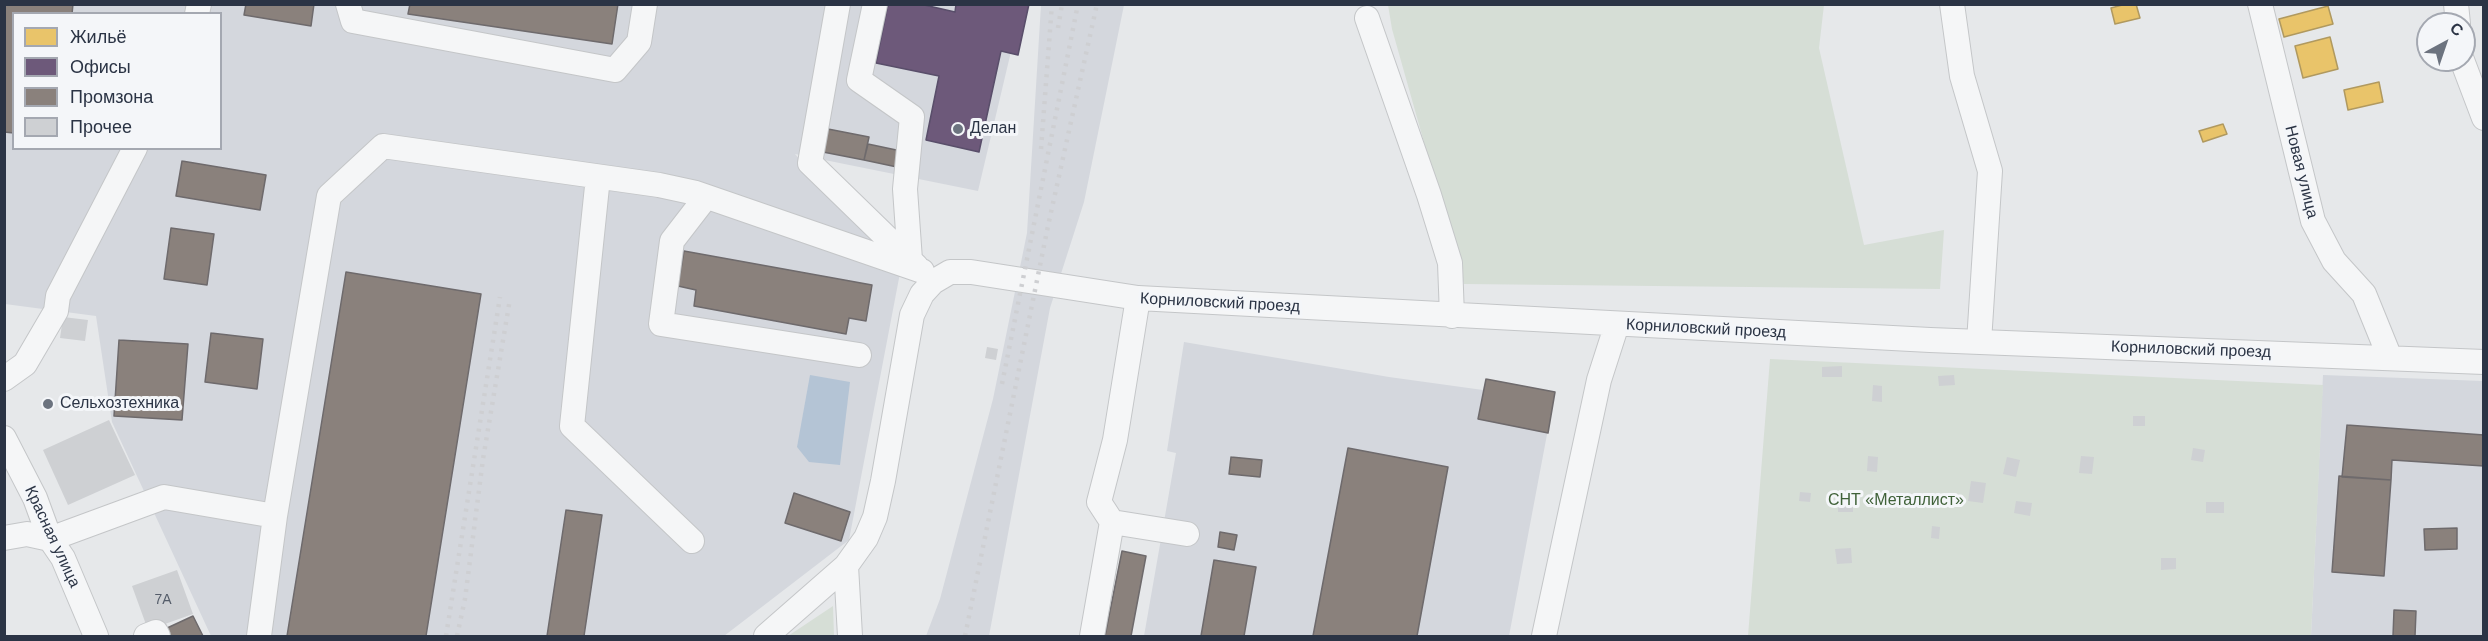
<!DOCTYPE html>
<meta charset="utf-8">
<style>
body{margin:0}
#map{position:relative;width:2488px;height:641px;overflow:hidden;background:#e6e8ea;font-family:Helvetica,sans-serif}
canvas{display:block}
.frame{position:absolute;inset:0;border:6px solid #2b3445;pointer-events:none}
.legend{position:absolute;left:12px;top:12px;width:210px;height:138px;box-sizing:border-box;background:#f4f6f9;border:2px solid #a4a8b1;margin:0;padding:8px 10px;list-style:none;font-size:18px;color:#2b3445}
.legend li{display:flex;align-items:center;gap:12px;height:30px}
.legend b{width:30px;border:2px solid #a4a8b1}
.north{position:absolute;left:2416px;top:12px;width:60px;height:60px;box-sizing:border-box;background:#f4f6f9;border:2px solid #a4a8b1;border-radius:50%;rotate:40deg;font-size:16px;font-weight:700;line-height:24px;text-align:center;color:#2b3445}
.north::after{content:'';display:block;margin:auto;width:21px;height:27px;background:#6c737f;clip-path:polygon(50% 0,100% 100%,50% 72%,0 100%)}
</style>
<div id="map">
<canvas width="2488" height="641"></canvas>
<div class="frame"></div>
<ul class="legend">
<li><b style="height:16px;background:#e9c46a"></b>Жильё</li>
<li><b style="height:16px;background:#6d597a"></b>Офисы</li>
<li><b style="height:16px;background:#8a817c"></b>Промзона</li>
<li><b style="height:16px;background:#ced0d3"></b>Прочее</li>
</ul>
<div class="north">С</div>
</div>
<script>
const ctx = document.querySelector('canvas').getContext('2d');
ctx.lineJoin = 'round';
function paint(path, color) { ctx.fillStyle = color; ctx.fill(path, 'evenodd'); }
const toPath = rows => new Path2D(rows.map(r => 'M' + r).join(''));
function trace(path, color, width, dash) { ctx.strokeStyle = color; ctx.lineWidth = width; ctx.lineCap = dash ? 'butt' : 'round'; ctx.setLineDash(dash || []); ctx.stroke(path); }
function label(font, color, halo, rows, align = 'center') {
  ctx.font = font + ' Helvetica,sans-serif'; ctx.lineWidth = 6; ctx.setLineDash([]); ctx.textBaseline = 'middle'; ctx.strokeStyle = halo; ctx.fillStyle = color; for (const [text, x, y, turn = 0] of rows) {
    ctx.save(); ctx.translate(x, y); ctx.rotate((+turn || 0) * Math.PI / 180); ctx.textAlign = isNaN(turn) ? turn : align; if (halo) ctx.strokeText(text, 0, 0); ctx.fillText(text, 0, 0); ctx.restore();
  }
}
const built = toPath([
 [5,5,1022,5,978,191,795,154,900,273,849,540,724,636,211,636,112,422,96,316,5,304],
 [14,14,220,14,220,148,14,148],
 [1041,5,1124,5,1084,202,1050,308,989,636,926,636,940,599,993,399,1027,233],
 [1184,342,1389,377,1483,390,1486,379,1555,392,1509,636,1144,636,1176,453,1167,451],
 [2323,375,2483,381,2483,636,2311,636]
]);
const green = toPath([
 [1388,5,1824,5,1819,48,1864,245,1944,230,1940,289,1464,284,1392,29],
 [1770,359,2323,385,2311,636,1748,636],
 [833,606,834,636,788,636]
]);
const water = toPath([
 [810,375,850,382,840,465,809,462,797,447]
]);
const homes = toPath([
 [2126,4,2136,4,2140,18,2115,24,2111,8,2126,4],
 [2328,6,2333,24,2284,37,2279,19,2328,6],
 [2330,37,2338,69,2303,78,2295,46,2330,37],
 [2379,82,2383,102,2348,110,2344,90,2379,82],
 [2223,124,2227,134,2203,142,2199,131,2223,124]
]);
const offices = toPath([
 [888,4,920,4,955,12,956,4,1029,4,1018,55,1001,51,979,152,926,140,939,76,876,63,888,4]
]);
const industry = toPath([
 [4,4,73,4,72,14,14,14,14,133,4,132,4,4],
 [246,4,314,4,311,26,244,15,246,4],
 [410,4,618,4,612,44,408,14,410,4],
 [828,129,869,137,864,160,823,152,828,129],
 [868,144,901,151,897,167,864,160,868,144],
 [182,161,266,175,260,210,176,196,182,161],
 [171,228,214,234,207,285,164,279,171,228],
 [684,251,872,285,866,321,849,318,846,334,694,306,696,290,678,286,684,251],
 [346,272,481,294,426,636,287,636,346,272],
 [211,333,263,339,257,389,205,382,211,333],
 [119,340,188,344,182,420,114,416,119,340],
 [1486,379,1555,392,1548,433,1478,419,1486,379],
 [2347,425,2484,435,2484,466,2392,460,2391,480,2342,477,2347,425],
 [1348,448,1448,467,1417,636,1313,636,1348,448],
 [1231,457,1262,460,1260,477,1229,474,1231,457],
 [2339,476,2391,480,2384,576,2332,572,2339,476],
 [794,493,850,512,841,541,785,523,794,493],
 [566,510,602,515,584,636,547,636,566,510],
 [2457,528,2457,549,2425,550,2424,529,2457,528],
 [1220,532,1237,535,1234,550,1218,547,1220,532],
 [1122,551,1146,556,1131,636,1105,636,1122,551],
 [1214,560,1256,567,1244,636,1201,636,1214,560],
 [2394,610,2416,611,2415,636,2393,636,2394,610],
 [193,616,203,636,169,636,165,629,193,616]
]);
const building = toPath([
 [63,317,88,320,85,341,60,338],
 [987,347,998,349,996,360,985,358],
 [1842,366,1842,377,1822,377,1822,367],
 [1954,375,1955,385,1939,386,1938,376],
 [1873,385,1882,386,1882,402,1872,401],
 [2133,416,2145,416,2145,426,2133,426],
 [109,420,135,475,68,505,43,450],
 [2193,448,2205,450,2203,462,2191,460],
 [1868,456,1878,457,1877,472,1867,471],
 [2081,456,2094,457,2092,474,2079,473],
 [2007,457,2020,460,2016,477,2003,474],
 [1971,481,1986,483,1983,503,1968,501],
 [1800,492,1811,493,1810,502,1799,501],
 [2016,501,2032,503,2030,516,2014,513],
 [2206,502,2224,502,2224,513,2206,513],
 [1838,504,1853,504,1853,512,1838,512],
 [1932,526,1940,527,1939,539,1931,538],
 [1851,548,1852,563,1837,564,1835,549],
 [2161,558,2176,558,2176,569,2161,570],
 [177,570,193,614,148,630,132,586]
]);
const minor = toPath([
 [348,4,353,21,615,70,639,42,645,4],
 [838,4,810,163,916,266],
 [875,4,859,80,912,117,905,189,910,260],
 [1952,4,1962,76,1990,171,1979,342],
 [2260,4,2313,221,2334,261,2364,294,2390,358],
 [2456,4,2458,24],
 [197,14,199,4],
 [1367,18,1429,195,1450,263,1452,316],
 [2462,60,2484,118],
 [598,177,572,426,692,541],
 [706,197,672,241,661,324,859,355],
 [4,379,25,364,56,311,58,296,135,148],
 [4,438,35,498,50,539,63,558,96,636],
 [1112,522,1187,534],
 [4,538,27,534,50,539],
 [50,539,164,497,275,516,329,196,383,146,659,185,696,193,922,271],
 [846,566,850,636],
 [146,636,156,632,158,636],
 [259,636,275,516],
 [766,636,846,566,866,538,875,517,883,481,912,315,922,294,933,282,950,272,971,272,1138,298,1930,340,2484,362],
 [1092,636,1112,522,1099,502,1115,440,1138,298],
 [1544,636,1599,380,1617,324]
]);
const rail = toPath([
 [1058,28,1062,4],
 [1041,149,1052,4],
 [1002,384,1078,4],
 [446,636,500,297],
 [457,636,465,599,483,459,510,299],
 [965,636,1048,226,1097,4]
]);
const markers = [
 [958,129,6,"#6c737f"],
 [48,404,6,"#6c737f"]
];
const numberNames = [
 ["7А",163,600]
];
const poiNames = [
 ["Делан",970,129],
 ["Сельхозтехника",60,404]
];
const streetNames = [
 ["Новая улица",2301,172,76],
 ["Корниловский проезд",1220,303,3],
 ["Корниловский проезд",1706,329,3],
 ["Корниловский проезд",2191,350,2],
 ["Красная улица",52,537,65]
];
const parkNames = [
 ["СНТ «Металлист»",1896,501]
];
paint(built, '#d4d7dd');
paint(green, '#d6ded6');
paint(water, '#b4c4d5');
paint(homes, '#e9c46a');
trace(homes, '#b0995f', 1.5);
paint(offices, '#6d597a');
trace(offices, '#594e6a', 1.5);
paint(industry, '#8a817c');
trace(industry, '#6e6a6c', 1.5);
paint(building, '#ced0d3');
trace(minor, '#c4c6c8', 26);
trace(minor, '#f5f6f7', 24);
trace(rail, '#cecfd2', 4.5, [3, 6]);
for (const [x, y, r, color] of markers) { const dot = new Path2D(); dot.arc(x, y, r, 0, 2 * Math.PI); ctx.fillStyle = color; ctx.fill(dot); trace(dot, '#f4f6f9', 2); }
label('14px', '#545c69', null, numberNames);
label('16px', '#2b3445', '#f4f6f9', poiNames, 'left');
label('16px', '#2b3445', '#f4f6f9', streetNames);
label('16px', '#3f6138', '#f4f6f9', parkNames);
</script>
